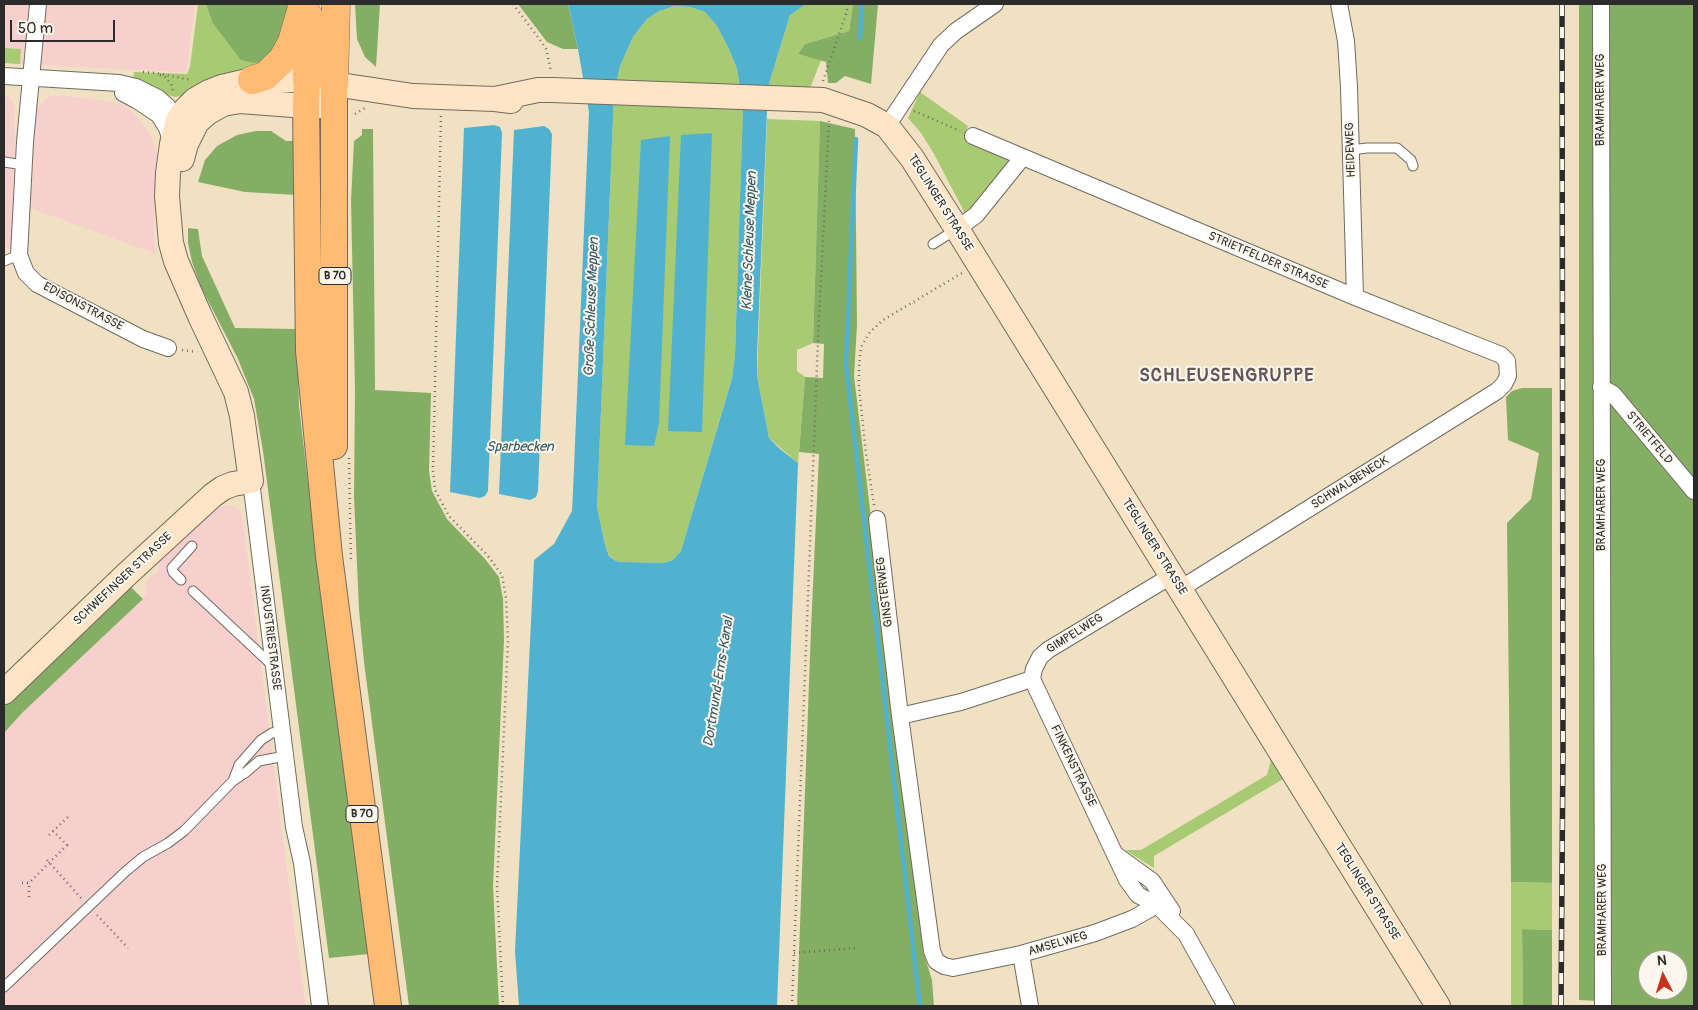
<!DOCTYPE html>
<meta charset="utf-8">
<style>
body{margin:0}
#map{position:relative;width:1698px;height:1010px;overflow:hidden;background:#f0e1c3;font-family:Pangolin,sans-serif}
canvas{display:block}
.frame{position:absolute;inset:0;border:5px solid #2b2b2b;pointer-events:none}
.north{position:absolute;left:1638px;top:950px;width:50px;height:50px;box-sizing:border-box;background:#fbf7ec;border:1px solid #a8a59f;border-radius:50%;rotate:355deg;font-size:14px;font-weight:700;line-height:20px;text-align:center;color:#2b2b2b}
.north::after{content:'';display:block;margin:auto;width:18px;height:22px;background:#c8321e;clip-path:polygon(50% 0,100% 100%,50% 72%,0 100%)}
.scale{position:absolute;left:10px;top:20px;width:105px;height:22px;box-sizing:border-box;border:2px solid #2b2b2b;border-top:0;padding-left:6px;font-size:15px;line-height:18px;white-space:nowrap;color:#2b2b2b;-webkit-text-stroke:4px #fbf7ec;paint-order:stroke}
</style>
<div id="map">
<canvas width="1698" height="1010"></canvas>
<div class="frame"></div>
<div class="north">N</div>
<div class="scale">50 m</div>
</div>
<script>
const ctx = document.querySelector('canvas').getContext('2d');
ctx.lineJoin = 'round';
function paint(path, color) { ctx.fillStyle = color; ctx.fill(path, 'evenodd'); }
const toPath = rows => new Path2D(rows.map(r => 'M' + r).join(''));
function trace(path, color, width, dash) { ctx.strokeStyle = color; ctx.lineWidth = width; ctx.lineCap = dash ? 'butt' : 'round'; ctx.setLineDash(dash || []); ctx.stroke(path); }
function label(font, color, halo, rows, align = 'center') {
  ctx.font = font + ' Pangolin,sans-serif'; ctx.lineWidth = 4; ctx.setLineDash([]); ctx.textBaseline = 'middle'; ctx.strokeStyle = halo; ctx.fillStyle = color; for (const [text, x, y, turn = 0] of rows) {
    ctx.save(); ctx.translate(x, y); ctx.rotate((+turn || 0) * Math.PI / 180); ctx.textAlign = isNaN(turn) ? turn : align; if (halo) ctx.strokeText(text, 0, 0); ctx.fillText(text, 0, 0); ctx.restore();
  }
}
const built = toPath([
 [4,4,195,4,187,68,186,71,179,72,20,64,21,49,4,48],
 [4,94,9,97,14,104,15,146,11,250,4,245],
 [58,95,120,103,132,111,147,129,157,151,154,227,156,254,30,208,33,120,35,106,39,106,44,100,51,96],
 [231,505,237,508,242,515,296,940,306,1006,4,1006,4,733,22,713,143,599,147,591,146,582,160,569,156,564,215,508]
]);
const green = toPath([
 [198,4,206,4,212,22,269,65,188,95,175,97,161,93,133,81,134,72,187,74,190,67],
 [806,4,853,4,849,31,805,44,798,54,821,60,811,86,767,106,768,87,790,15],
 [675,6,691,7,705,12,717,26,729,49,737,69,743,106,735,355,732,377,681,551,673,560,663,563,622,562,616,561,609,555,605,545,597,507,614,94,620,66,633,37,647,19,659,11],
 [4,48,21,49,20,64,4,63],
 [920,92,968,126,964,136,1010,157,1010,162,967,217,934,154,921,133,908,118],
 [767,119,820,121,813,343,797,350,797,371,805,377,798,463,769,438,757,376],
 [1271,760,1283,779,1154,856,1154,868,1125,850,1141,850,1267,775],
 [1511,882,1552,883,1552,930,1522,929,1523,1006,1511,1006]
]);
const forest = toPath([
 [206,4,289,4,283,41,263,61,254,63,241,60,212,22],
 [355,4,380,4,376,67,365,57,357,39],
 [518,4,568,4,578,49,563,49,547,42],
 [853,4,878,4,871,84,845,76,836,83,828,83,826,62,798,54,805,44,849,31],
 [1579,4,1595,4,1598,1001,1579,1000],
 [1608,4,1694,4,1694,1006,1610,1006],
 [1648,960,1678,960,1678,990,1648,990],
 [820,121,855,129,857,325,854,376,923,951,932,980,934,1006,797,1006,811,629,819,454,799,452,805,377,823,378,824,344,813,343],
 [362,129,373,129,375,390,431,393,429,471,432,491,447,519,485,559,499,577,503,599,504,640,493,886,499,1006,409,1006,364,662,359,610,354,497,355,389,351,201,354,141,362,135],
 [256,131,271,131,286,141,293,141,297,147,297,195,245,192,198,182,205,160,217,146,237,135],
 [188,228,198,229,202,256,235,328,297,329,299,406,322,603,369,954,329,958,263,451,254,399,238,359,201,287,192,262,188,243],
 [1522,388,1552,388,1552,883,1511,882,1507,523,1531,499,1539,453,1508,440,1506,397,1512,391],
 [129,585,143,599,22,713,4,733,4,703],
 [1522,929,1552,930,1552,1006,1523,1006]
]);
const water = toPath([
 [568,4,806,4,790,15,768,87,757,357,757,376,769,438,780,449,798,463,777,1006,519,1006,515,951,534,560,554,544,572,511,573,491,589,112,578,49],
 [675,6,691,7,705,12,717,26,729,49,737,69,743,106,735,355,732,378,681,551,673,560,663,563,622,562,616,561,609,556,605,545,597,507,614,94,620,66,633,37,647,19,659,11],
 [494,125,500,127,502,133,488,491,485,496,480,498,450,492,464,128],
 [544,126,549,129,552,134,538,491,536,497,530,500,499,494,514,130],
 [712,133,702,432,668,431,681,135],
 [670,136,659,423,654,446,625,445,641,140]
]);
const stream = toPath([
 [860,38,862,4],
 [856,139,846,364,920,1006]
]);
const path = toPath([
 [513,4,541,41,546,49,551,71],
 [143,72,156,73,191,80],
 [160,75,165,77,171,84,173,91],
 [823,81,846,14,848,4],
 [914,111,960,131],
 [355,114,365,108],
 [441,116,433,471,435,490,449,516,488,556,502,575,506,598,508,640,497,886,503,1006],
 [182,350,197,352],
 [349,458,351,563],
 [874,505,866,454,859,387,859,367,861,347,870,332,883,320,962,273],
 [49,835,70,815],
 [47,860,81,898],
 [22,883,29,883,67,845,53,831],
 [29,897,29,883],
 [97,915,128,948],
 [794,953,856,948],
 [792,1006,818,340,829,121]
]);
const lane = toPath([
 [1351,150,1367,148,1397,148,1411,160,1413,166],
 [4,162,24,165],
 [933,244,957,229],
 [4,261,19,255],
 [181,580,173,572,172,568,192,546],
 [193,591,273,666],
 [233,781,239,765,261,740,272,733,282,731],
 [4,987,125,872,143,857,168,843,184,831,233,781,245,773,259,761,285,756]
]);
const street = toPath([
 [38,4,25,142,19,255,26,273,37,284,143,339,168,348],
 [1339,4,1346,41,1349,87,1355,297],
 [1601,4,1603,1006],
 [4,76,119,83,136,87,158,98,167,106,182,127],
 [123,93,138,101,159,115,167,128,172,144],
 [887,126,941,45,956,31,995,4],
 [973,136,1355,297,1501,355,1507,361,1508,376,1504,384,1497,391,1180,589],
 [957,229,976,215,1022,158],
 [1601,387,1613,394,1694,491],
 [251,481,282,731,294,827,302,863,320,1006],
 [877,519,900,716,932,951,936,961,944,966,953,968,1021,954,1095,933,1132,919,1157,905],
 [1032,679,1127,880,1138,895,1157,905,1186,934,1226,1006],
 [1032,679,1034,669,1040,657,1048,650,1171,576],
 [900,716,961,702,1032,679],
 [1116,855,1152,881,1172,911],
 [1021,954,1030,1006]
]);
const secondary = toPath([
 [495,99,538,90,552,90,823,100,867,115,887,126,912,158,957,229,1438,1006],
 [182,159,186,144,197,122,207,113,223,104,240,101,306,106,325,106],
 [4,692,127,574,213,495,223,488,233,484,251,481,242,416,236,392,200,316,176,261,171,243,167,196,168,173,172,144,178,120,184,111,195,100,209,92,222,87,252,80,307,80,413,96,495,99,511,101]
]);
const primary = toPath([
 [307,80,306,106,309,351,329,556,388,1006],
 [334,446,334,84]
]);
const highway = toPath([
 [252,80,265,76,282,60,292,42,303,4],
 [307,80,308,15],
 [334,84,336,4]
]);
const rail = toPath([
 [1561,1006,1563,747,1562,4]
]);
const shields = [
 [335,276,32],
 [362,814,32]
];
const shieldNames = [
 ["B 70",335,276],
 ["B 70",362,814]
];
const streetNames = [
 ["BRAMHARER WEG",1601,100,-90],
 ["HEIDEWEG",1351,150,-92],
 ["TEGLINGER STRASSE",940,203,58],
 ["STRIETFELDER STRASSE",1268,261,23],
 ["EDISONSTRASSE",83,307,28],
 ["STRIETFELD",1649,438,50],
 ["SCHWALBENECK",1350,483,-32],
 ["BRAMHARER WEG",1602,505,-90],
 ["TEGLINGER STRASSE",1154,547,58],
 ["SCHWEFINGER STRASSE",123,579,-43],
 ["GINSTERWEG",885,592,-97],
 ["GIMPELWEG",1075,634,-32],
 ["INDUSTRIESTRASSE",270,638,83],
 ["FINKENSTRASSE",1073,766,64],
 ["TEGLINGER STRASSE",1367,892,58],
 ["BRAMHARER WEG",1603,910,-90],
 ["AMSELWEG",1058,944,-16]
];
const waterNames = [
 ["Kleine Schleuse Meppen",750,241,-88],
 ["Große Schleuse Meppen",592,307,-88],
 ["Sparbecken",520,447],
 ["Dortmund-Ems-Kanal",719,682,-81]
];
const districtNames = [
 ["SCHLEUSENGRUPPE",1227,376]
];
paint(built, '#f7d0ce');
paint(green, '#a7ca73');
paint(forest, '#85ae65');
paint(water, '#50b2cf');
trace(stream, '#50b2cf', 4.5);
trace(lane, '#706b60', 11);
trace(street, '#706b60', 18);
trace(secondary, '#706b60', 26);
trace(primary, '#706b60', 28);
trace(highway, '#706b60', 29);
trace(path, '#706b60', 2.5, [1, 4]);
trace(lane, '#fff', 9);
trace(street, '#fff', 16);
trace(secondary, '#ffe4c6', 24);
trace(primary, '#ffbb71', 26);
trace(highway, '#ffbb71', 28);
trace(rail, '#2b2b2b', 5.5);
trace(rail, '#fbf7ec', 4, [11]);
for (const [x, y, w] of shields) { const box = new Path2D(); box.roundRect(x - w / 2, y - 8.5, w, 17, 4); ctx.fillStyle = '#fbf7ec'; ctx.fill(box); trace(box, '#2b2b2b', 1); }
label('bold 11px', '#2b2b2b', null, shieldNames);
label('12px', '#2b2b2b', '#fbf7ec', streetNames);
label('italic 14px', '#385a64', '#fbf7ec', waterNames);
ctx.letterSpacing = '1px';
label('bold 18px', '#645358', '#fbf7ec', districtNames);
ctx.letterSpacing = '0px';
</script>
